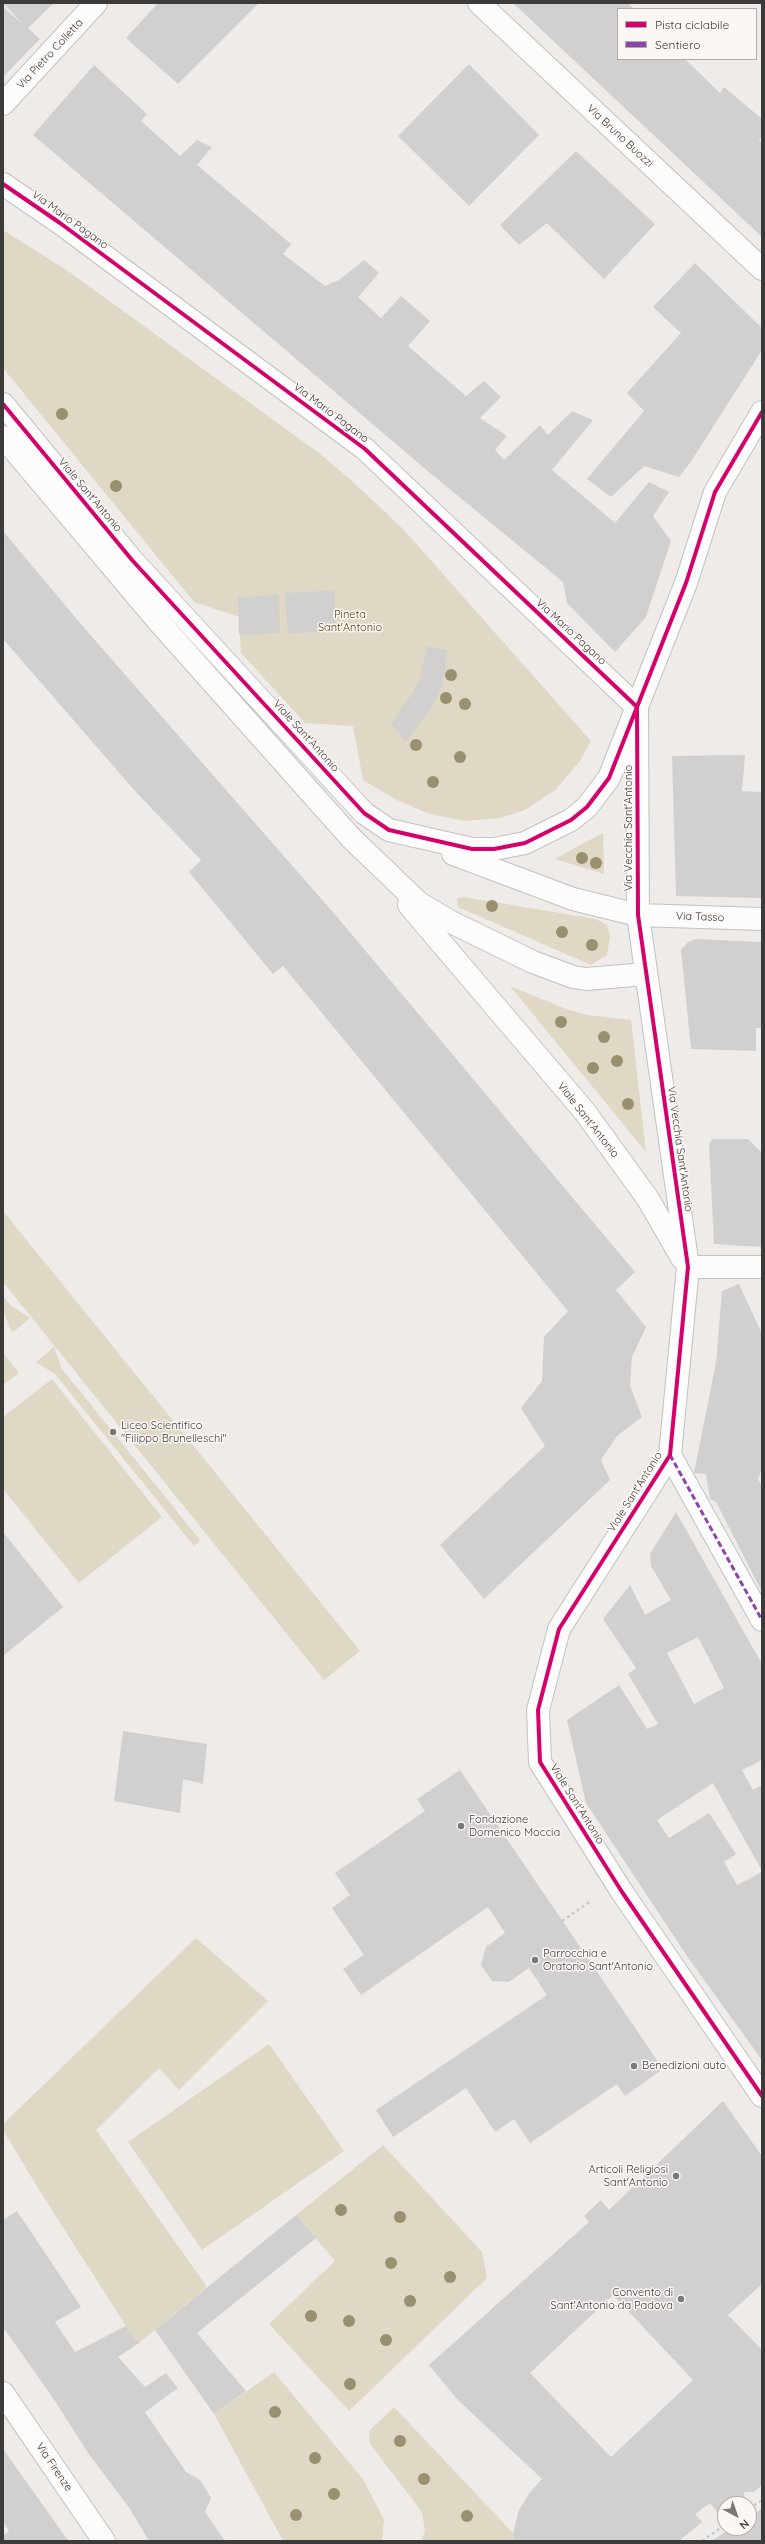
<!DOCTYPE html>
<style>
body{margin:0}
#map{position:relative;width:765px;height:2544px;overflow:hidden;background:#eeebe9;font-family:Quicksand,sans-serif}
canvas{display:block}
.frame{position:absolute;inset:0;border:4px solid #3d3b3a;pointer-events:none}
.legend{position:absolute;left:617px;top:8px;width:140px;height:52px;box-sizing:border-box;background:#fcf7f5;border:1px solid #b0acaa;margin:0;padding:5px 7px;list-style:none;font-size:12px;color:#3d3b3a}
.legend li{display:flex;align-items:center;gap:8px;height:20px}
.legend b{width:20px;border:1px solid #b0acaa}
.north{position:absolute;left:717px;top:2496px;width:40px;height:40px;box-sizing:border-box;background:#fcf7f5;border:1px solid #b0acaa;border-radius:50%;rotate:139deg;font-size:11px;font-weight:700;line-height:16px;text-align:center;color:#3d3b3a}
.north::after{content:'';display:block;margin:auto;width:14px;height:18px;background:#7b7977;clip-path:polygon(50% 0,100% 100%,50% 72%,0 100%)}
</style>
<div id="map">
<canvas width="765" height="2544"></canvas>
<div class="frame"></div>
<ul class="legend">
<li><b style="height:5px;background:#d6006c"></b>Pista ciclabile</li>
<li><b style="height:5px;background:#8e44ad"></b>Sentiero</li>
</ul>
<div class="north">N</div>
</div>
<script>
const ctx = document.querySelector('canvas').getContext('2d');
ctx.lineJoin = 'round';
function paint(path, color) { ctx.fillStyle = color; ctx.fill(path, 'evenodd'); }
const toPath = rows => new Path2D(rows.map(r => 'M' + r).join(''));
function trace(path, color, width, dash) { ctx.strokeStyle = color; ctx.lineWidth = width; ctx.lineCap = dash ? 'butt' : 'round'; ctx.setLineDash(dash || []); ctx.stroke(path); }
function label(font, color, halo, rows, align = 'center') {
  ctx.font = font + ' Quicksand,sans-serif'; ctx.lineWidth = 3; ctx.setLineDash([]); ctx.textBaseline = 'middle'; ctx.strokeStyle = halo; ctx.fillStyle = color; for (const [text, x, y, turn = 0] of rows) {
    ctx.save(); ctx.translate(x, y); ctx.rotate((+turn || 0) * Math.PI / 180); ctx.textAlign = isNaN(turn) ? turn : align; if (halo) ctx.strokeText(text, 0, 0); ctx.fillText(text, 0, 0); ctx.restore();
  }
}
const green = toPath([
 [3,230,68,271,319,453,352,481,403,529,591,741,580,761,555,790,525,810,500,818,465,821,430,814,397,800,363,780,353,726,305,723,241,653,239,617,194,602,3,368],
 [603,833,604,874,555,859,580,845],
 [464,897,596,919,607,925,610,936,607,955,591,965,458,907,457,899],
 [510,986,566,1009,587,1015,631,1020,646,1152],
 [3,1211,360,1651,324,1680,3,1282],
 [3,1296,10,1305,30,1318,12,1333,3,1310],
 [54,1347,62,1369,200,1540,194,1546,55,1374,36,1362],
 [3,1353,19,1373,3,1385],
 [52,1379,162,1517,79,1583,3,1489,3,1417],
 [196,1938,268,2001,179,2090,159,2068,96,2130,207,2287,139,2343,126,2326,38,2188,3,2130,3,2124],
 [269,2044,344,2151,202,2250,128,2142],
 [383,2145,482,2252,487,2278,349,2411,269,2324,335,2261,296,2215],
 [274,2372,363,2479,384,2520,382,2541,284,2541,282,2539,214,2414],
 [394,2407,513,2533,514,2541,421,2541,425,2531,422,2512,370,2444,369,2431]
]);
const building = toPath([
 [3,3,54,3,28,28,40,39,3,77,3,7,23,24],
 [158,3,259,3,178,84,126,38],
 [513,3,628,3,634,9,618,9,618,59,685,59,720,93,724,87,762,119,762,136,759,140,762,142,762,237],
 [469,64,539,135,469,206,398,136],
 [94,65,147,114,141,121,180,156,197,140,212,147,197,165,291,244,283,254,325,286,339,280,364,260,379,273,358,297,381,318,401,296,430,321,408,346,466,396,484,381,501,397,480,418,507,436,495,450,504,460,540,425,548,435,572,411,593,420,552,470,615,523,649,482,669,492,653,516,671,541,646,617,615,652,567,603,563,582,430,473,33,135],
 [576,151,655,224,604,279,547,223,519,245,500,225],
 [695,263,762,328,762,350,692,460,679,477,644,466,611,497,587,479,644,411,627,393,681,333,653,307],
 [3,531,86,630,338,918,635,1272,616,1290,646,1327,632,1357,630,1386,642,1417,617,1436,601,1460,610,1480,484,1599,440,1545,545,1446,521,1408,542,1381,544,1337,568,1311,283,966,273,974,189,872,201,860,135,791,3,639],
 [334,590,337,630,288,634,285,593],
 [279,595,280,633,239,635,238,597],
 [427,646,447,650,445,672,440,692,430,710,406,742,391,724,412,694,420,678],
 [745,755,742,791,762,792,762,898,676,896,672,756],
 [696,939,762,942,762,1028,756,1028,756,1051,691,1049,681,950,688,942],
 [712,1139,748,1139,762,1153,762,1247,714,1244,709,1144],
 [739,1284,762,1334,762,1469,758,1479,762,1486,762,1592,716,1502,710,1499,706,1474,694,1473,716,1362,722,1291],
 [676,1512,762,1664,762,1760,742,1770,753,1790,762,1785,762,1871,713,1783,657,1820,669,1838,709,1813,736,1854,724,1862,737,1885,762,1872,762,2060,689,1959,586,1803,567,1720,619,1685,647,1729,658,1724,628,1674,636,1668,603,1619,630,1585,645,1615,671,1600,651,1566,650,1554],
 [698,1637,724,1688,694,1704,667,1653],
 [3,1532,63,1607,3,1656],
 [123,1731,207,1744,203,1784,183,1779,180,1813,114,1801],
 [460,1770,663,2069,625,2096,617,2084,530,2143,514,2119,495,2132,466,2088,393,2137,376,2110,547,1995,529,1968,509,1982,492,1981,481,1965,486,1947,505,1933,488,1907,361,1995,343,1969,364,1955,332,1908,350,1895,335,1873,425,1811,417,1799],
 [723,2101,762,2156,762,2284,728,2315,762,2350,762,2485,754,2492,744,2492,745,2501,742,2504,725,2504,725,2514,717,2512,710,2503,695,2514,702,2522,679,2541,514,2541,513,2533,519,2510,530,2492,542,2479,457,2399,429,2365,589,2222,584,2216,601,2200,609,2210],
 [613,2295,693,2380,611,2457,530,2373],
 [17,2211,81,2307,55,2322,75,2352,126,2326,139,2343,118,2357,145,2387,166,2373,178,2388,145,2412,186,2472,200,2480,211,2498,205,2512,225,2541,149,2541,130,2509,88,2453,55,2401,3,2327,3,2220],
 [296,2215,316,2238,197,2333,246,2391,214,2414,155,2330],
 [3,2449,62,2532,69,2541,3,2541,3,2536,9,2531,3,2521],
 [762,2509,762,2541,711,2541,732,2528,749,2528,749,2517]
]);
const path = toPath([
 [562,1921,591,1901],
 [749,2509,762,2500],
 [702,2541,725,2525]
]);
const minor = toPath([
 [479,3,762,269],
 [3,104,96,3],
 [3,184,60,223,365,449,637,707,609,778,587,807,571,820,525,843,494,849,472,849,389,830,364,813,132,560,3,404],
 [762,412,715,492,686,583,637,707,638,915,688,1267,670,1455,559,1629,538,1710,540,1762,622,1892,762,2096],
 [3,437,158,621,352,839,419,903,453,923,533,962,573,977,586,979,645,974],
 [453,854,573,899,638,915,762,919],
 [409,905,585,1112,648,1199,682,1258],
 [688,1267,762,1267],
 [670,1455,762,1620],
 [3,2393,104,2541]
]);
const quiet = toPath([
 [670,1455,762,1620]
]);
const cycleway = toPath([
 [3,184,60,223,365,449,637,707,609,778,587,807,571,820,525,843,494,849,472,849,389,830,364,813,132,560,3,404],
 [762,412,715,492,686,583,637,707,638,915,688,1267,670,1455,559,1629,538,1710,540,1762,622,1892,762,2096]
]);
const trees = [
 [62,414],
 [116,486],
 [451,675],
 [446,698],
 [465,704],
 [416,745],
 [460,757],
 [433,782],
 [582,858],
 [596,863],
 [492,906],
 [562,932],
 [592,945],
 [561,1022],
 [604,1037],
 [617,1061],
 [593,1068],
 [628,1104],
 [341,2210],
 [400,2217],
 [391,2263],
 [450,2277],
 [410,2301],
 [311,2316],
 [349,2321],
 [386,2340],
 [350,2384],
 [275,2412],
 [400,2441],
 [315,2458],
 [424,2479],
 [334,2494],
 [296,2515],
 [467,2516]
];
const markers = [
 [113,1432,4,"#7b7977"],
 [461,1826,4,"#7b7977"],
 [535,1960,4,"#7b7977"],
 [634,2066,4,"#7b7977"],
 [676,2176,4,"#7b7977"],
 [681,2299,4,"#7b7977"]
];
const streetNames = [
 ["Via Pietro Colletta",50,54,-47],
 ["Via Bruno Buozzi",620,136,43],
 ["Via Mario Pagano",70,220,36],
 ["Via Mario Pagano",331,413,37],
 ["Viale Sant'Antonio",90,495,50],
 ["Via Mario Pagano",571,632,43],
 ["Viale Sant'Antonio",306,736,48],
 ["Via Vecchia Sant'Antonio",629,828,-90],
 ["Via Tasso",700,917,2],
 ["Viale Sant'Antonio",588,1120,52],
 ["Via Vecchia Sant'Antonio",680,1149,82],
 ["Viale Sant'Antonio",635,1492,-58],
 ["Viale Sant'Antonio",577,1804,58],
 ["Via Firenze",54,2467,56]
];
const parkNames = [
 ["Pineta",350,615],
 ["Sant'Antonio",350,628]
];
const poiNames = [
 ["Liceo Scientifico",121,1426],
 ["\"Filippo Brunelleschi\"",121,1439],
 ["Fondazione",469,1820],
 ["Domenico Moccia",469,1833],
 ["Parrocchia e",543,1954],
 ["Oratorio Sant'Antonio",543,1967],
 ["Benedizioni auto",642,2066],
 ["Articoli Religiosi",668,2170,"right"],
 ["Sant'Antonio",668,2183,"right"],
 ["Convento di",673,2293,"right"],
 ["Sant'Antonio da Padova",673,2306,"right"]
];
paint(green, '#dfd8c5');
paint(building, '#d2d0cf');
trace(minor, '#c4c2c0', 24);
trace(path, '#cacac9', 2.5, [3, 3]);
trace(minor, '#fcfcfc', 22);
trace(quiet, '#8e44ad', 3, [6, 3]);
trace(cycleway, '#d6006c', 4);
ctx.fillStyle = '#999070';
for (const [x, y] of trees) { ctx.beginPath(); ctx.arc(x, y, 6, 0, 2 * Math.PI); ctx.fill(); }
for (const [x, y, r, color] of markers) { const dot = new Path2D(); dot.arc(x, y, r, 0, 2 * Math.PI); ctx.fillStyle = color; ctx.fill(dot); trace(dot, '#fcf7f5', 1.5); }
label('11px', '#3d3b3a', '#fcf7f5', streetNames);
label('11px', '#54460d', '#fcf7f5', parkNames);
label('11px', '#3d3b3a', '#fcf7f5', poiNames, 'left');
</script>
